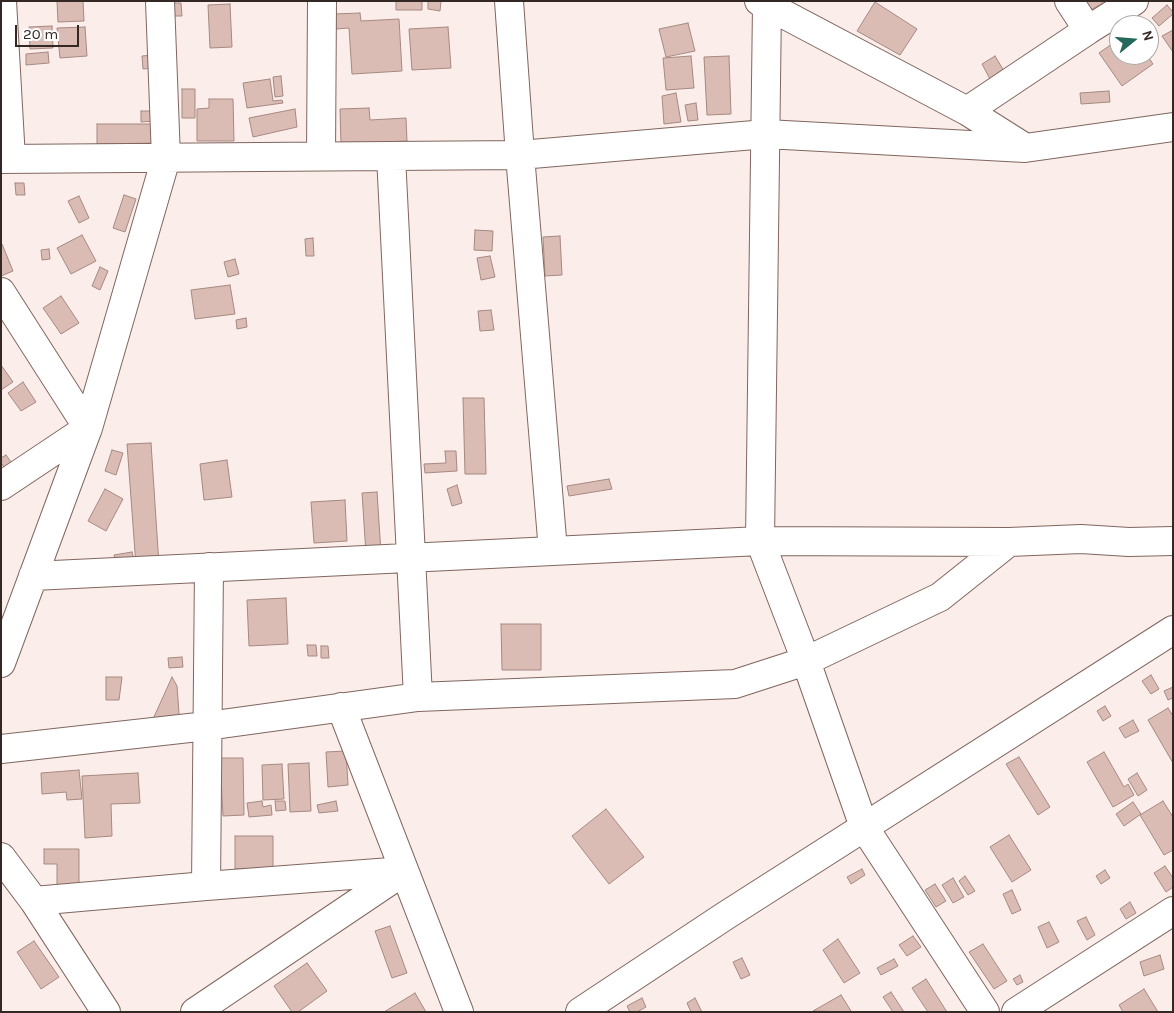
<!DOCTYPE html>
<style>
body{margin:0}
#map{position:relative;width:1174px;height:1013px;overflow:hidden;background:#faedea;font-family:Karla,sans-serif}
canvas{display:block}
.frame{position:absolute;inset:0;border:2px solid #342825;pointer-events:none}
.north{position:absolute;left:1109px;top:15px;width:50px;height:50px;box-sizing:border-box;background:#fff;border:1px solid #aea9a8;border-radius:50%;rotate:73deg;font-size:14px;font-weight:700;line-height:20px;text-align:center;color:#342825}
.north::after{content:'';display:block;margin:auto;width:18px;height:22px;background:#25695b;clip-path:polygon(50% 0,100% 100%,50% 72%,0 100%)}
.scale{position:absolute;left:15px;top:25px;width:64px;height:22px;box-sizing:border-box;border:2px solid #342825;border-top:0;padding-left:6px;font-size:15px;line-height:18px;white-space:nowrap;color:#342825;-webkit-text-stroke:4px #fff;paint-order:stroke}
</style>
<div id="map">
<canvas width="1174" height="1013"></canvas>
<div class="frame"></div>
<div class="north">N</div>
<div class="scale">20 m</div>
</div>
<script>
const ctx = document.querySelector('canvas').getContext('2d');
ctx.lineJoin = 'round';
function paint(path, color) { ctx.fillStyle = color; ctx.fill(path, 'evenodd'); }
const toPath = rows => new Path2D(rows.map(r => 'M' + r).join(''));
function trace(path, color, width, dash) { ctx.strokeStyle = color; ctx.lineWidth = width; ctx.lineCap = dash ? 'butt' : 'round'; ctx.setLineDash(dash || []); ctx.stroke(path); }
const building = toPath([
 [57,1,83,1,84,21,58,22,57,1],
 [396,1,422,1,422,10,396,10,396,1],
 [428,1,441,1,440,11,428,9,428,1],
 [1081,1,1102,1,1103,3,1087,12,1081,1],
 [875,2,917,29,900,55,857,31,875,2],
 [172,3,181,3,182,16,173,16,172,3],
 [230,4,232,47,210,48,208,5,230,4],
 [1167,5,1173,12,1173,14,1159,26,1152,18,1167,5],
 [360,13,361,21,399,19,402,71,352,74,349,28,336,29,335,14,360,13],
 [688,23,695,51,666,57,659,29,688,23],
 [52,26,53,48,30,49,29,27,52,26],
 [85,27,87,56,60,58,57,28,85,27],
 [448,27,451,68,412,70,409,29,448,27],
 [1173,30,1173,52,1162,36,1173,30],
 [1119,39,1119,55,1147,55,1153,64,1122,86,1099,53,1119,39],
 [48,52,49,63,26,65,26,54,48,52],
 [153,55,154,68,143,69,142,56,153,55],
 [691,56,694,88,666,90,663,58,691,56],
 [729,56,731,114,707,115,704,57,729,56],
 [995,56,1004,71,990,79,982,64,995,56],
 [281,76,283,96,275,97,273,77,281,76],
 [270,79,273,101,282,100,283,103,247,108,243,83,270,79],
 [182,89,195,89,195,118,182,118,182,89],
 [1109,91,1110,102,1081,104,1080,93,1109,91],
 [676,93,681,122,664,124,662,96,676,93],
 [209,99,233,99,234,141,197,141,197,109,209,108,209,99],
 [696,103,698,120,688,121,685,105,696,103],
 [369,108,370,120,406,118,407,141,341,144,340,109,369,108],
 [295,109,297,127,253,137,249,118,295,109],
 [141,111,154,111,155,121,141,122,141,111],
 [97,124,157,124,157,143,97,144,97,124],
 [15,183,24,183,25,195,16,195,15,183],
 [124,195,136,199,125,232,113,228,124,195],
 [79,196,89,218,79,223,68,201,79,196],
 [475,230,493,231,492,251,474,250,475,230],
 [82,235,96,261,71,274,57,248,82,235],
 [560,236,562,275,545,276,543,237,560,236],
 [313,238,314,256,306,256,305,239,313,238],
 [1,244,2,244,13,271,1,276,1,244],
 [49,249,50,259,42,260,41,250,49,249],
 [490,256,495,277,481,280,477,258,490,256],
 [235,259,239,274,228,277,224,262,235,259],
 [100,267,108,271,100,290,92,286,100,267],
 [230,285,235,314,195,319,191,290,230,285],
 [61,296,79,323,61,334,43,308,61,296],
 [491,310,494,330,480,331,478,311,491,310],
 [246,318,247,327,237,329,236,320,246,318],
 [1,365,13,382,1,390,1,365],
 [23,382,36,402,21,411,8,393,23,382],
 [463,398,484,398,486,474,465,474,463,398],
 [151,443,159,565,136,566,127,444,151,443],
 [112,450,123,453,116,475,105,471,112,450],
 [445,451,456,451,457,471,425,473,424,464,446,463,445,451],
 [6,455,18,472,11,477,1,463,1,458,6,455],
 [227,460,232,497,204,500,200,464,227,460],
 [609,479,612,489,569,496,567,486,609,479],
 [457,485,462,503,452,506,447,489,457,485],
 [105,489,123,499,106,531,88,521,105,489],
 [377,492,381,553,366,554,362,493,377,492],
 [345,500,347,541,314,543,311,502,345,500],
 [132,552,135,563,117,566,114,555,132,552],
 [286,598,288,644,249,646,247,600,286,598],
 [501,624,541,624,541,670,502,670,501,624],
 [307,645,316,645,317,656,308,656,307,645],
 [321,646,328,646,329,658,321,658,321,646],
 [182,657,183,667,169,668,168,658,182,657],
 [1151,675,1159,689,1151,694,1142,681,1151,675],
 [106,677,122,677,119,700,106,700,106,677],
 [172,677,177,686,180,727,149,728,172,677],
 [1173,687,1173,698,1168,700,1164,691,1173,687],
 [1105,706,1111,716,1103,721,1097,711,1105,706],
 [1168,708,1173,716,1173,763,1148,720,1168,708],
 [1133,720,1139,731,1125,738,1119,728,1133,720],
 [346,751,348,785,328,787,326,752,346,751],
 [1104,752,1124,787,1128,784,1134,795,1113,807,1087,762,1104,752],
 [1019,757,1050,807,1038,815,1006,764,1019,757],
 [220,758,243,758,244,815,223,816,220,758],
 [309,763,311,811,290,812,288,764,309,763],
 [282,764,284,799,263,800,262,765,282,764],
 [79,770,82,799,67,800,66,792,42,794,41,773,79,770],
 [138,773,140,803,111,804,112,836,85,838,82,776,138,773],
 [1137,773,1147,790,1138,796,1128,779,1137,773],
 [262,801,263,807,271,805,272,815,249,817,247,803,262,801],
 [275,801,285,801,286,810,276,811,275,801],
 [336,801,338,811,319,813,317,805,336,801],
 [1163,801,1173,817,1173,850,1164,855,1140,815,1163,801],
 [1133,802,1141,814,1124,826,1116,814,1133,802],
 [606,809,644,857,609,884,572,836,606,809],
 [1009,835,1031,870,1012,882,990,847,1009,835],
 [235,836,273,836,273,868,235,869,235,836],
 [44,849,79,849,79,888,57,888,57,864,44,864,44,849],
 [1165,866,1173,878,1173,887,1166,892,1154,873,1165,866],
 [862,869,865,875,851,884,847,877,862,869],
 [1105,870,1110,878,1101,884,1096,876,1105,870],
 [965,876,975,891,968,895,959,881,965,876],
 [953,878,964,897,953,903,942,885,953,878],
 [935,884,946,901,936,907,925,890,935,884],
 [1012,890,1021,910,1012,914,1003,894,1012,890],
 [1130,902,1136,913,1126,919,1120,909,1130,902],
 [1086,917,1095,935,1087,940,1077,921,1086,917],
 [1049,922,1059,942,1047,948,1038,927,1049,922],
 [390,926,407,973,392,978,375,931,390,926],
 [913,936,921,947,907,956,899,945,913,936],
 [838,939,860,973,844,983,823,950,838,939],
 [34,941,59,977,41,989,17,952,34,941],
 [983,944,1007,981,994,989,969,952,983,944],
 [1160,955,1164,969,1144,976,1140,962,1160,955],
 [742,958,750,975,741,979,733,962,742,958],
 [894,959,898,966,881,975,877,968,894,959],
 [307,963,327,991,298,1012,292,1012,274,986,307,963],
 [1020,975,1023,982,1017,985,1013,979,1020,975],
 [926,979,947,1012,928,1012,912,988,926,979],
 [1144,989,1158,1012,1123,1012,1119,1005,1144,989],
 [891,992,904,1012,893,1012,883,997,891,992],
 [415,993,426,1012,384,1012,415,993],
 [841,995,851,1011,849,1012,813,1011,841,995],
 [642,998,646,1007,637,1012,630,1012,627,1006,642,998],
 [695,998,702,1012,691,1012,687,1003,695,998]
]);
const minor = toPath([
 [2,1,11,159],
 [509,1,520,155,553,551],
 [759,1,967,111,1024,147],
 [775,1,767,6,760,541,806,661,864,827,985,1012],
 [1069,1,1088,30],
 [967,111,1088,30,1134,1],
 [321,156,322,1],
 [391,156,418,697],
 [1,159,520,155,766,134,1025,148,1173,127],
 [1,292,88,428,1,486],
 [33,576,760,541,1009,542],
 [1,663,88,428,166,158,160,1],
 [341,707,459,1012],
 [1,749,207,726,418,697,735,684,806,661,940,597,1009,542,1081,539,1129,542,1173,541],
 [1,857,34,901,106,1012],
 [206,886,209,567],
 [34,901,206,886,404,871],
 [195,1012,403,872],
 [580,1012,725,916,1173,630],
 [1016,1012,1173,911]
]);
paint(building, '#dabcb4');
trace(building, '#a68981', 1);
trace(minor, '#81665f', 30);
trace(minor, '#fff', 28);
</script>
